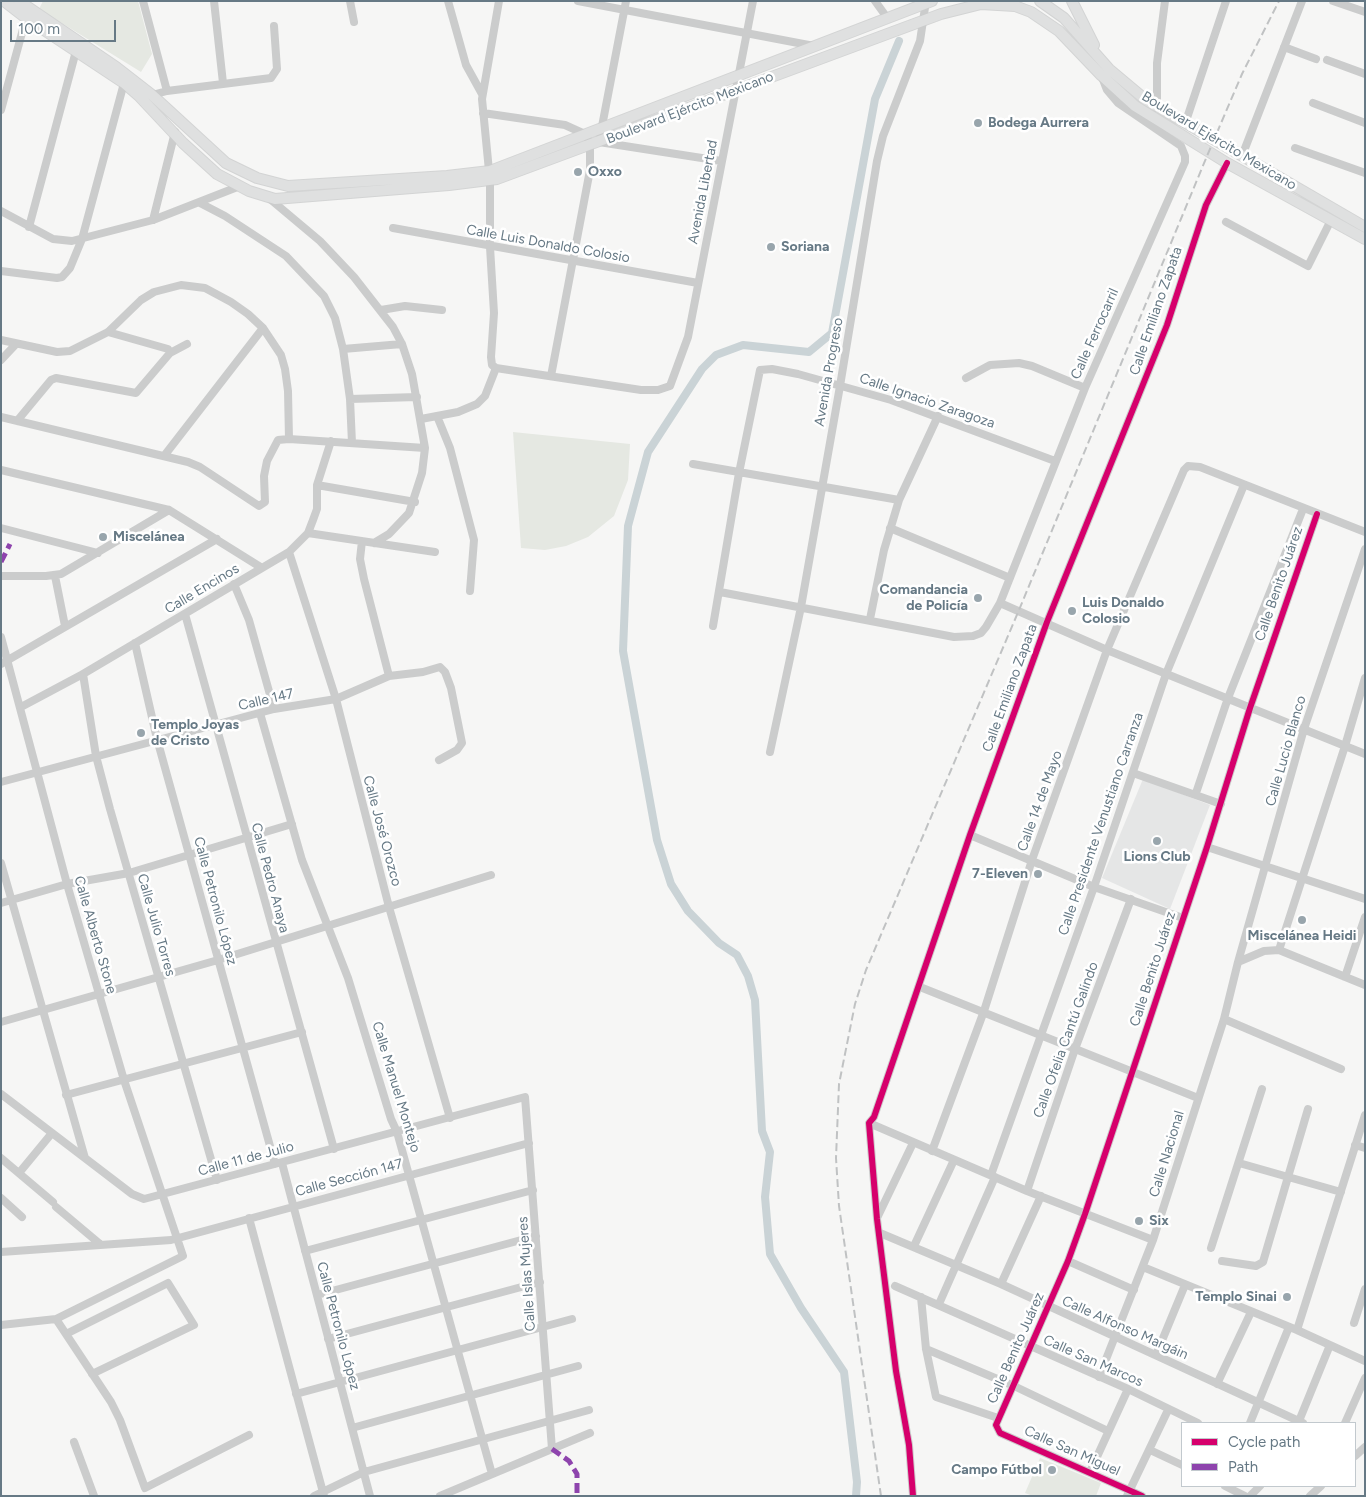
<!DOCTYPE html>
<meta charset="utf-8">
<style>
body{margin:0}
#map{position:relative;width:1366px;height:1497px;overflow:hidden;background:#f6f6f5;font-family:Figtree,sans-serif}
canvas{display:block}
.frame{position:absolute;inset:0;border:2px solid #667985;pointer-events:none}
.legend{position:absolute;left:1181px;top:1422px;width:175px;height:65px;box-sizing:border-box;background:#fff;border:1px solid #c2c9ce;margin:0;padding:6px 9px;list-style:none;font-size:15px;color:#667985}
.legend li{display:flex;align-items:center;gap:10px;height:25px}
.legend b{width:25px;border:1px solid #c2c9ce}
.scale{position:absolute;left:10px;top:20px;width:106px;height:22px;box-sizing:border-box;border:2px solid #667985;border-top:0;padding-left:6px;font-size:15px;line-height:18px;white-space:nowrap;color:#667985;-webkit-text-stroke:4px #fff;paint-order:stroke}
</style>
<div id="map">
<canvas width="1366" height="1497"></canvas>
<div class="frame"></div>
<ul class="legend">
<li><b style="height:6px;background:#d6006c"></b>Cycle path</li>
<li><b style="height:6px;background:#8e44ad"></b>Path</li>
</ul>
<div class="scale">100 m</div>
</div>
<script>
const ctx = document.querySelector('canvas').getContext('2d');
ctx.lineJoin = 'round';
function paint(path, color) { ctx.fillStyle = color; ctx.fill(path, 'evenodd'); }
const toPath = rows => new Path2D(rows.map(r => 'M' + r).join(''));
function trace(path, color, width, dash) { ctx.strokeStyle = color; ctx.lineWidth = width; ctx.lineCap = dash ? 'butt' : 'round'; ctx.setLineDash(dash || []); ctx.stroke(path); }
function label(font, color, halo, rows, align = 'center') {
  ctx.font = font + ' Figtree,sans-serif'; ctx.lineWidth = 5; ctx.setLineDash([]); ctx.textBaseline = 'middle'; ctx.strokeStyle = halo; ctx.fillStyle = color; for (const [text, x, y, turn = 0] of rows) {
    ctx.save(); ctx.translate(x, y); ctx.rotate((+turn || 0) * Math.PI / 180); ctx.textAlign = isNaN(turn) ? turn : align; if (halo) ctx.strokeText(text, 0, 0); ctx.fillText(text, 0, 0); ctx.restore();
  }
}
const built = toPath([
 [1143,779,1210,805,1170,909,1102,878]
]);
const green = toPath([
 [43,1,138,1,152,54,141,72,39,9],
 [513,432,630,444,628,480,614,516,588,537,566,546,545,550,521,548],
 [1040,1458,1101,1483,1096,1496,1033,1496,1025,1493]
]);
const canal = toPath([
 [856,1496,857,1482,844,1372,801,1308,770,1254,765,1197,770,1152,762,1131,755,1000,748,976,737,955,719,943,688,911,671,884,657,840,623,651,628,526,648,452,702,369,716,355,743,345,809,352,832,333,875,99,899,41]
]);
const minor = toPath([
 [143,1,167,91,152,95],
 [214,1,223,83],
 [350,1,354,22],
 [448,1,466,65,482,94],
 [578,1,814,46],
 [626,1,599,142,721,161],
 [875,1,888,19],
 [1333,1,1365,12],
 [1284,47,1316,59],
 [1327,60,1365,74],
 [167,91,271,78,277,69,274,26],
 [1313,103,1365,123],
 [1157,108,1157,63,1165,1],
 [1,110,26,18],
 [483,113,565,125,587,135,590,145,590,170,551,376],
 [1185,124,1226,1],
 [1295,148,1365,173],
 [1242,156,1302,1],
 [270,199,320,241,354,277,393,327,402,344,412,374,425,448,422,473,409,513,389,534,374,543],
 [200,203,225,216,286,256,324,296,335,318,343,349,350,399,352,443],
 [1,211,53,239,72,241,153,220,240,186],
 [153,220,175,132],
 [1226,222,1308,266,1331,220],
 [29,227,76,51],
 [393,228,698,283],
 [1,271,57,278,62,277,70,268,82,239,124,83],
 [381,310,405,306,442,310],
 [108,332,168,349,170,353],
 [1,340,57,352,70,351,108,332,141,300,154,292,181,285,205,288,231,302,248,314,263,328,281,355,285,369,288,391,289,439,278,440,267,461,264,476,265,502,259,506,200,467,188,462,1,417],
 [343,349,402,344],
 [170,353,187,344],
 [1,360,16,344],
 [496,368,641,390,658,390,670,386,688,337,753,1],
 [496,368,492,365,491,357,494,313,490,247,490,181,482,99,499,1],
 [966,378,990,365,1019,363,1032,366,1085,388],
 [350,399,417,397],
 [437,416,450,448,474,540,470,591],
 [421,419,458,412,477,404,485,396,496,368],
 [17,421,51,380,56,378,136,393,170,353],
 [289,439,425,448],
 [164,456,263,328],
 [693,464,899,500],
 [1,470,169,510,262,568],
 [317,485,415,502],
 [1,528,98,553],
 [890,528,1010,578],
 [308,533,435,552],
 [362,541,360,559,364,579,389,676],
 [289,552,336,699,389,907,450,1118],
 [1,576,46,576,61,574,169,510],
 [55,576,65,626],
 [234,584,249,620,274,709],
 [720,592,954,637,973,636,981,633,986,627,1000,603,1085,388,1185,162,1185,156,1181,146,1118,103,1107,90,1102,77],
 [1000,603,1107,650,1365,754],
 [185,614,334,1149],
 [870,619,884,550,899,500,938,416],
 [713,626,739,473,760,370,772,369,798,374,891,400,1055,461],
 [1,637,67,884,124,1080,183,1256,56,1319,1,1325],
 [135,643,157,739,275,1164],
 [1,664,217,539],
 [83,674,96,756,110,809,217,1180],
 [21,707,83,674,289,552,308,533,313,520,317,509,317,485,331,441],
 [260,713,302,860,348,978,391,1119,397,1132,492,1474],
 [770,752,801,607,840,386,877,161,883,136,920,41,926,1],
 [1133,773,1221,804],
 [1,782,274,709,336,699,389,676,423,672,440,667,445,672,451,688,462,743,457,750,439,760],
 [1196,793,1228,698,1303,509],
 [970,835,1094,887,1183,918],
 [1207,847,1365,899],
 [1,863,85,1158],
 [1,903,67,884,129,873,292,824],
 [1279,950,1345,746,1365,678],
 [1238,962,1304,729,1365,549],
 [1345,977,1365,917],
 [920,987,1198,1098],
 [1224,1019,1341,1069],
 [1,1022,218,960,491,875],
 [1,1094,132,1194,144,1199,525,1097,552,1449],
 [66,1095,302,1032],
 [869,1123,1027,1191,1153,1240],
 [1355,1145,1365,1148],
 [932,1151,984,1011,1032,860,1107,650,1184,470,1188,466,1200,467,1365,532],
 [1,1158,53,1202],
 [282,1163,370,1496],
 [1239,1163,1341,1192],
 [19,1173,52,1133],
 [991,1175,1094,887,1166,674,1244,485],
 [1027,1191,1075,1049,1131,899],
 [1,1198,22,1217],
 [56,1207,100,1244],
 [249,1218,324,1496],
 [877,1218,913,1143],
 [880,1233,1001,1284,1303,1423],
 [914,1246,954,1160],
 [1211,1248,1262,1089],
 [305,1251,533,1190],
 [1,1252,171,1240,529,1143],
 [1068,1261,1134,1290],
 [1222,1261,1256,1266,1263,1262,1308,1109],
 [1143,1267,1297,1330,1365,1361],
 [1001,1284,1041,1196],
 [895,1286,1128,1389,1198,1423],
 [317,1295,536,1236],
 [921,1297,926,1349,936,1397,998,1418],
 [939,1304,995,1177],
 [56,1319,111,1402,120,1420,145,1488,249,1435],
 [1354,1323,1365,1289],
 [1297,1330,1365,1115],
 [66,1334,168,1283,194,1325,92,1374],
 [328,1339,540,1282],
 [926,1349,1014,1386,1108,1431],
 [1156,1355,1185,1285],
 [1099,1377,1153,1240,1224,1019,1238,962,1264,951,1279,950,1365,985],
 [1217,1384,1251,1312],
 [296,1394,572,1319],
 [1299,1421,1330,1345],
 [1250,1423,1289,1327],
 [1345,1423,1365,1378],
 [352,1428,578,1366],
 [74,1442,94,1496],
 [1150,1450,1182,1465],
 [1355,1456,1365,1447],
 [1090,1472,1128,1389],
 [1225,1486,1245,1496],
 [314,1496,364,1472,589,1410],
 [440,1496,590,1433],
 [913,1496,909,1445,896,1371,877,1219,869,1123,874,1117,970,835,1047,622,1167,325,1206,205,1227,163],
 [1127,1496,1168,1410],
 [1142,1496,1000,1433,996,1425,1068,1261,1085,1214,1207,847,1250,708,1317,514],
 [1250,1496,1260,1486],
 [1310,1496,1321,1486]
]);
const major = toPath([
 [4,1,26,18,124,83,139,96,183,143,217,174,249,191,275,199,449,185,497,179,941,14,981,4,1015,6,1031,12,1059,31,1101,75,1135,106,1227,163,1365,239],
 [19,1,116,67,152,95,226,163,257,178,288,186,447,176,490,171,932,1],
 [1040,1,1064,18,1109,69,1146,100,1365,227],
 [1072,1,1094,45]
]);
const rail = toPath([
 [881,1496,839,1206,836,1158,839,1084,855,1004,866,970,1019,610,1207,156,1242,74,1279,1]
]);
const quiet = toPath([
 [1,562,10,544],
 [552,1449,569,1461,577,1474,577,1496]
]);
const cycleway = toPath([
 [913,1496,909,1445,896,1371,877,1219,869,1123,874,1117,970,835,1047,622,1167,325,1206,205,1227,163],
 [1142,1496,1000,1433,996,1425,1068,1261,1085,1214,1207,847,1250,708,1317,514]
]);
const markers = [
 [978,123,5,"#98a5ac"],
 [578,172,5,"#98a5ac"],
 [771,247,5,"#98a5ac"],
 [103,537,5,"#98a5ac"],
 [978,598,5,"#98a5ac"],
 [1072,611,5,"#98a5ac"],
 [141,733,5,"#98a5ac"],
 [1157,841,5,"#98a5ac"],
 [1038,874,5,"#98a5ac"],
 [1302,920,5,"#98a5ac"],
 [1139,1221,5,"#98a5ac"],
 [1287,1297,5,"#98a5ac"],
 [1052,1470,5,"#98a5ac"]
];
const streetNames = [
 ["Boulevard Ejército Mexicano",690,108,-21],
 ["Boulevard Ejército Mexicano",1219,141,31],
 ["Avenida Libertad",703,192,-79],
 ["Calle Luis Donaldo Colosio",548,244,10],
 ["Calle Emiliano Zapata",1156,311,-71],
 ["Calle Ferrocarril",1095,334,-66],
 ["Avenida Progreso",829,372,-80],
 ["Calle Ignacio Zaragoza",927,401,19],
 ["Calle Benito Juárez",1279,584,-71],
 ["Calle Encinos",202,589,-31],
 ["Calle Emiliano Zapata",1010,688,-70],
 ["Calle 147",266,700,-13],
 ["Calle Lucio Blanco",1286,751,-74],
 ["Calle 14 de Mayo",1040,801,-70],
 ["Calle Presidente Venustiano Carranza",1101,824,-71],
 ["Calle José Orozco",382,831,75],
 ["Calle Pedro Anaya",270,878,75],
 ["Calle Petronilo López",215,901,75],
 ["Calle Julio Torres",156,925,74],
 ["Calle Alberto Stone",95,935,74],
 ["Calle Benito Juárez",1153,969,-72],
 ["Calle Ofelia Cantú Galindo",1066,1040,-70],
 ["Calle Manuel Montejo",396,1087,73],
 ["Calle Nacional",1167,1154,-73],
 ["Calle 11 de Julio",246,1159,-15],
 ["Calle Sección 147",349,1178,-15],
 ["Calle Islas Mujeres",527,1274,-94],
 ["Calle Petronilo López",338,1326,75],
 ["Calle Alfonso Margáin",1125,1328,24],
 ["Calle Benito Juárez",1016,1348,-66],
 ["Calle San Marcos",1093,1361,24],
 ["Calle San Miguel",1072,1451,24]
];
const poiNames = [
 ["Bodega Aurrera",988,123],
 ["Oxxo",588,172],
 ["Soriana",781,247],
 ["Miscelánea",113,537],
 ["Comandancia",968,590,"right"],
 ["de Policía",968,606,"right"],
 ["Luis Donaldo",1082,603],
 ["Colosio",1082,619],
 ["Templo Joyas",151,725],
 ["de Cristo",151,741],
 ["Lions Club",1157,857,"center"],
 ["7-Eleven",1028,874,"right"],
 ["Miscelánea Heidi",1302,936,"center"],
 ["Six",1149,1221],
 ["Templo Sinai",1277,1297,"right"],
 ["Campo Fútbol",1042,1470,"right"]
];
paint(built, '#e5e6e6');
paint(green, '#e5e8e2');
trace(canal, '#cad3d6', 8);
trace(major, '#d3d4d4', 12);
trace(minor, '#cbcccc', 8);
trace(major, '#dfe0e0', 10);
trace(rail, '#c0c2c3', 2, [8, 4]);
trace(quiet, '#8e44ad', 5, [10, 5]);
trace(cycleway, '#d6006c', 6);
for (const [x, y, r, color] of markers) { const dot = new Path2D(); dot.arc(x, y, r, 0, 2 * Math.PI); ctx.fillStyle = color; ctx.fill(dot); trace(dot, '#fff', 2); }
label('14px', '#667985', '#fff', streetNames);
label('bold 14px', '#667985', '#fff', poiNames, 'left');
</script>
